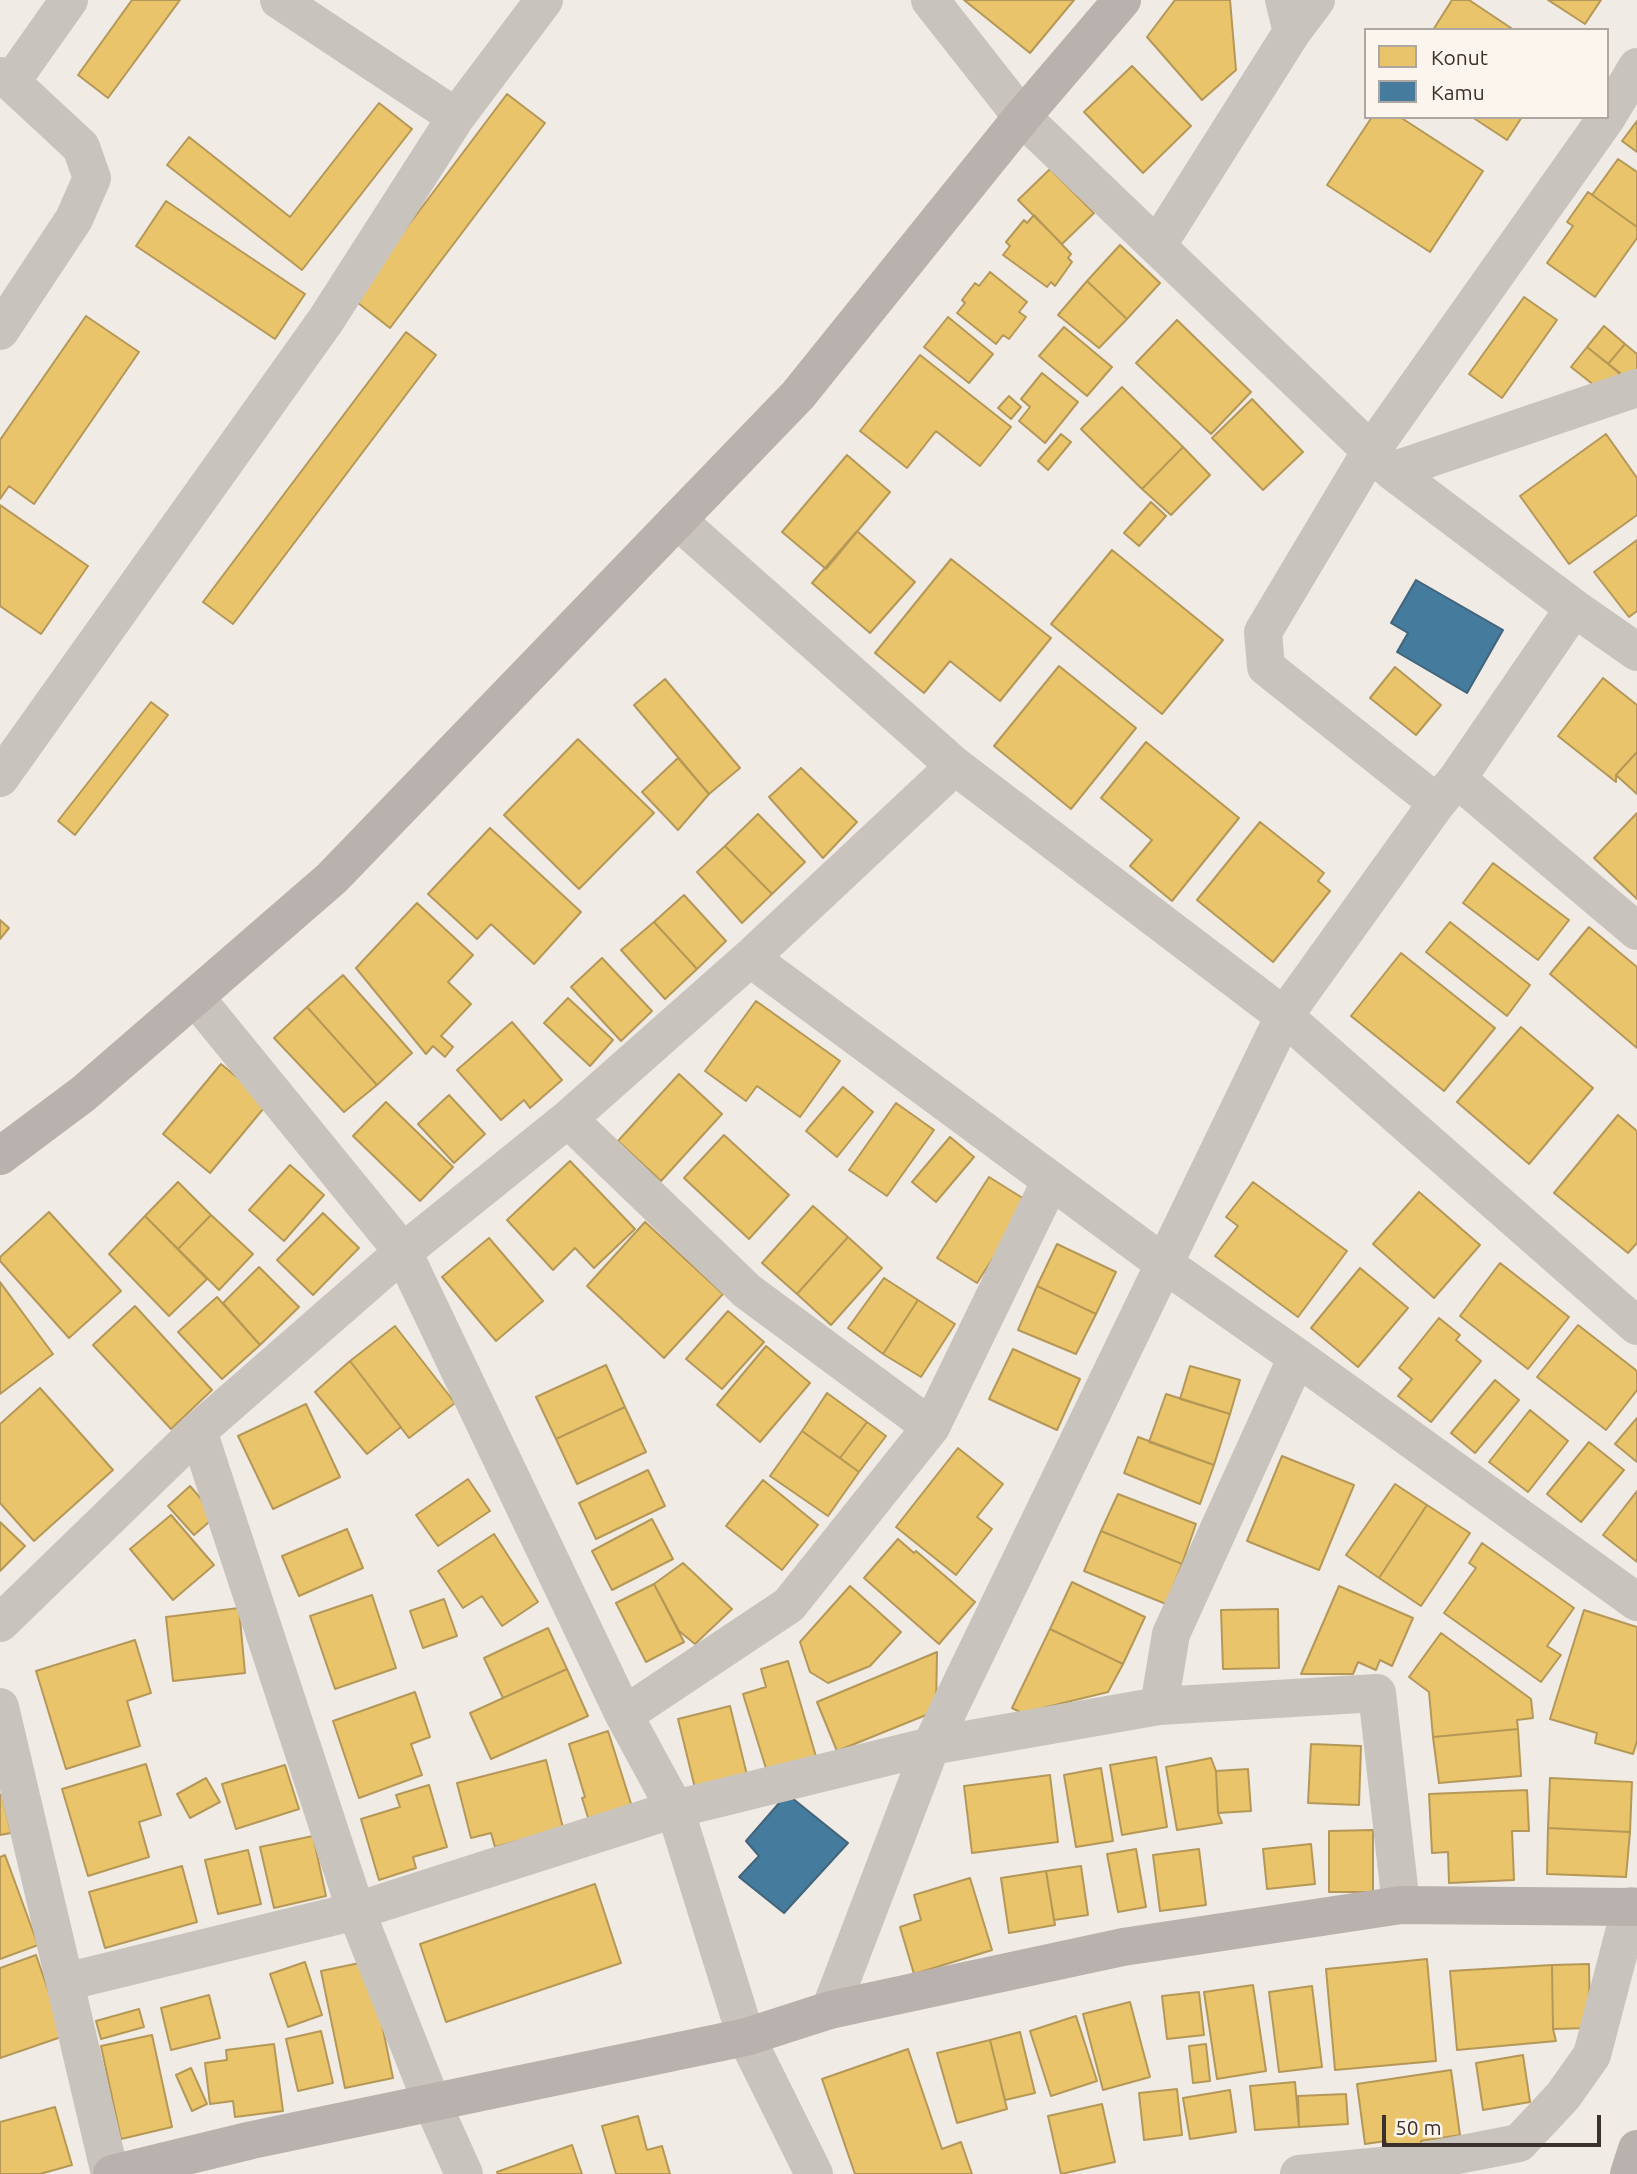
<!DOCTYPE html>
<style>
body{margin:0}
#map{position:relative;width:1637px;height:2174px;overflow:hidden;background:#f0ebe5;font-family:Ubuntu,sans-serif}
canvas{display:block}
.legend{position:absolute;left:1364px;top:28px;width:245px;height:91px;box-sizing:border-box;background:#fbf5ee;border:2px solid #aea6a0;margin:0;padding:9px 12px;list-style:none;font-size:21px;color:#3b302b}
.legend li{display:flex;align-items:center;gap:14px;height:35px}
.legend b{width:35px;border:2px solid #aea6a0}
.scale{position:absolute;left:1382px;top:2115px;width:219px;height:32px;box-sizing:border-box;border:4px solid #3b302b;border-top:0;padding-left:9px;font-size:21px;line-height:24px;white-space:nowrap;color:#3b302b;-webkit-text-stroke:5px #fbf5ee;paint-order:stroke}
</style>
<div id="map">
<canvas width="1637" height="2174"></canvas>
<ul class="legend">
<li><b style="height:19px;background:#e9c46a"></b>Konut</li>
<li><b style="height:19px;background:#457b9d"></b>Kamu</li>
</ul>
<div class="scale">50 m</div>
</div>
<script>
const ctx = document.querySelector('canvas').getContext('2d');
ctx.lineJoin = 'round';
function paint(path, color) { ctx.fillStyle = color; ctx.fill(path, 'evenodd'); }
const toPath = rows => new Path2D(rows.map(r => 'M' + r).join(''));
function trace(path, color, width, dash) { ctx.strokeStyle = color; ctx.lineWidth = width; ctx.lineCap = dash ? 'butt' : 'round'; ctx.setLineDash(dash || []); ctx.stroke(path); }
const homes = toPath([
 [132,0,180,0,108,98,78,75,132,0],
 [964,0,1074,0,1030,53,964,0],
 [1175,0,1230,0,1236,70,1202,100,1147,37,1175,0],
 [1452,0,1469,0,1514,30,1433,30,1452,0],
 [1548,0,1601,0,1585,24,1548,0],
 [1132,66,1191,126,1143,173,1084,112,1132,66],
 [507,94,545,123,390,328,353,299,507,94],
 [379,103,412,129,302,270,167,165,189,137,290,217,379,103],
 [1372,117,1400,117,1483,171,1430,252,1327,185,1372,117],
 [1472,117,1522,117,1507,140,1472,117],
 [1637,121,1637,152,1622,141,1637,121],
 [1618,159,1637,172,1637,227,1592,195,1618,159],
 [1050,169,1094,213,1062,244,1018,200,1050,169],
 [1588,192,1637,227,1637,238,1595,297,1547,263,1573,226,1567,222,1588,192],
 [166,201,305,294,275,339,136,246,166,201],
 [1034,215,1071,254,1068,258,1072,262,1055,286,1051,282,1047,287,1003,255,1010,246,1006,242,1024,220,1027,223,1034,215],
 [1120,245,1160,283,1127,319,1087,281,1120,245],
 [990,272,1027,302,1019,312,1026,317,1009,339,1003,335,996,344,957,313,965,303,962,300,975,283,979,286,990,272],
 [1087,281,1127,319,1099,348,1058,315,1087,281],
 [1524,297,1557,320,1502,398,1469,374,1524,297],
 [86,316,139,352,34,504,9,486,0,499,0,440,86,316],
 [948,317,993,354,969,383,924,347,948,317],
 [1177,320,1251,392,1211,434,1136,363,1177,320],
 [1604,326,1625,344,1608,364,1587,347,1604,326],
 [1064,327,1112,367,1087,396,1039,356,1064,327],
 [406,332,436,355,233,624,203,602,406,332],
 [1625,344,1637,354,1637,373,1630,382,1608,364,1625,344],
 [1587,347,1620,373,1604,393,1571,367,1587,347],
 [920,355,1011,427,980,466,936,431,907,468,860,431,920,355],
 [1042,373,1078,402,1045,443,1019,421,1030,407,1021,399,1042,373],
 [1122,387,1183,447,1142,489,1081,429,1122,387],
 [1009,396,1021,407,1011,419,998,408,1009,396],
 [1252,399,1303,452,1263,490,1212,438,1252,399],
 [1061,434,1071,442,1048,470,1038,461,1061,434],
 [1606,434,1637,478,1637,515,1569,564,1520,496,1606,434],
 [1183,447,1210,475,1171,515,1142,489,1183,447],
 [847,455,890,492,826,569,782,532,847,455],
 [1151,502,1166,516,1139,546,1124,533,1151,502],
 [0,505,88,566,41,634,0,606,0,505],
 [857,531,915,582,870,633,812,583,857,531],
 [1637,540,1637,611,1629,617,1594,572,1637,540],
 [1112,550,1223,640,1162,714,1051,624,1112,550],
 [951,559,1051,638,1000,701,950,661,924,693,875,653,951,559],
 [1059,666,1136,728,1071,809,994,746,1059,666],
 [1395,667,1441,705,1416,735,1370,698,1395,667],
 [1603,678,1637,705,1637,752,1616,775,1616,782,1558,736,1603,678],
 [665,679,740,768,709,794,634,705,665,679],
 [151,702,168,715,75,835,58,821,151,702],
 [578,739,654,813,579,889,504,815,578,739],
 [1146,742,1239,818,1172,901,1130,866,1152,840,1101,798,1146,742],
 [1637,752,1637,794,1616,775,1637,752],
 [678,758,709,794,678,830,642,792,678,758],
 [801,768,857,822,823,858,769,797,801,768],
 [1637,813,1637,899,1594,858,1637,813],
 [758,814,805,862,772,894,725,846,758,814],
 [1260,822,1324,873,1318,881,1330,891,1273,962,1197,900,1260,822],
 [490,828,581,912,534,964,491,924,477,939,428,894,490,828],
 [725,846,772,894,742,923,697,872,725,846],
 [1493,863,1569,920,1538,960,1463,903,1493,863],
 [684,895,726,941,697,969,654,922,684,895],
 [417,903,473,955,448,982,471,1004,441,1036,453,1047,445,1057,433,1046,426,1054,356,968,417,903],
 [0,920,9,928,0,939,0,920],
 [654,922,697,969,665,999,621,950,654,922],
 [1450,922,1530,985,1507,1016,1426,952,1450,922],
 [1589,927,1637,967,1637,1048,1550,974,1589,927],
 [1401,953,1495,1028,1444,1091,1351,1016,1401,953],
 [602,958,652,1011,621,1041,571,987,602,958],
 [343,975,412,1053,377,1085,307,1007,343,975],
 [568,998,613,1040,590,1066,544,1023,568,998],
 [756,1001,840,1061,800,1117,757,1086,746,1101,705,1071,756,1001],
 [307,1007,377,1085,344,1112,274,1038,307,1007],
 [512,1022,562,1080,530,1108,524,1100,501,1120,457,1070,512,1022],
 [1521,1027,1593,1088,1529,1164,1457,1102,1521,1027],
 [221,1064,268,1103,210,1173,163,1134,221,1064],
 [679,1074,722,1114,661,1181,618,1141,679,1074],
 [843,1087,873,1112,837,1157,806,1131,843,1087],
 [449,1095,485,1134,454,1163,418,1124,449,1095],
 [386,1102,453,1167,420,1201,353,1136,386,1102],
 [896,1103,934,1130,887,1196,849,1170,896,1103],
 [1618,1115,1637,1131,1637,1243,1628,1253,1554,1193,1618,1115],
 [724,1135,789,1195,749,1239,684,1178,724,1135],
 [950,1137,974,1157,936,1202,912,1182,950,1137],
 [570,1161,635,1229,594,1268,575,1248,553,1270,507,1220,570,1161],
 [290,1165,324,1195,284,1241,249,1210,290,1165],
 [989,1177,1029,1202,977,1283,937,1258,989,1177],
 [178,1182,211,1215,178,1249,145,1216,178,1182],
 [1253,1182,1347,1251,1298,1317,1215,1256,1238,1226,1226,1217,1253,1182],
 [1419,1192,1480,1245,1434,1298,1373,1244,1419,1192],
 [813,1206,848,1237,797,1294,762,1263,813,1206],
 [49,1212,121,1291,69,1338,0,1261,0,1257,49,1212],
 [323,1213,359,1248,313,1295,277,1260,323,1213],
 [211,1215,253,1254,219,1290,178,1249,211,1215],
 [145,1216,207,1279,169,1316,109,1254,145,1216],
 [645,1222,723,1294,664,1358,587,1286,645,1222],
 [848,1237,882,1268,831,1325,797,1294,848,1237],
 [489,1238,543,1301,496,1341,442,1277,489,1238],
 [1057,1244,1116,1272,1096,1314,1037,1286,1057,1244],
 [1500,1263,1569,1317,1528,1369,1460,1316,1500,1263],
 [259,1267,299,1307,260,1345,223,1303,259,1267],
 [1360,1268,1408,1308,1358,1367,1311,1328,1360,1268],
 [884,1278,918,1300,883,1354,848,1328,884,1278],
 [0,1282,53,1354,0,1394,0,1282],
 [1037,1286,1096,1314,1076,1354,1018,1330,1037,1286],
 [217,1297,260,1345,222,1379,178,1332,217,1297],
 [918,1300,955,1324,921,1377,883,1354,918,1300],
 [135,1306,212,1390,171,1429,93,1345,135,1306],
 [728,1311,764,1342,722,1389,686,1359,728,1311],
 [1439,1318,1460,1335,1456,1340,1481,1361,1431,1422,1398,1396,1412,1379,1399,1368,1439,1318],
 [1578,1325,1637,1371,1637,1390,1606,1430,1537,1377,1578,1325],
 [395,1326,455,1403,409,1438,350,1361,395,1326],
 [766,1346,810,1383,760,1442,717,1405,766,1346],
 [1013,1349,1080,1379,1057,1430,989,1399,1013,1349],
 [350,1361,401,1427,367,1454,315,1392,350,1361],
 [606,1365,625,1407,556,1439,536,1397,606,1365],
 [1190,1366,1240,1380,1230,1414,1180,1399,1190,1366],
 [1495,1380,1519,1400,1475,1453,1451,1433,1495,1380],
 [40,1388,113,1470,34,1541,0,1503,0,1424,40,1388],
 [827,1393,867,1422,840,1458,802,1431,827,1393],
 [1166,1394,1230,1414,1214,1465,1149,1442,1166,1394],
 [306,1404,340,1477,273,1509,238,1436,306,1404],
 [625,1407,646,1452,577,1484,556,1439,625,1407],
 [1530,1410,1568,1441,1528,1492,1489,1462,1530,1410],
 [1637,1418,1637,1462,1615,1444,1637,1418],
 [867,1422,886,1436,859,1472,840,1458,867,1422],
 [802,1431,859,1472,828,1516,770,1476,802,1431],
 [1138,1437,1214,1465,1200,1504,1124,1473,1138,1437],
 [1589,1442,1624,1470,1581,1522,1547,1494,1589,1442],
 [958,1448,1003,1484,977,1517,992,1529,956,1575,896,1527,958,1448],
 [1282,1456,1354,1485,1319,1570,1247,1541,1282,1456],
 [648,1470,665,1506,596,1539,579,1503,648,1470],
 [468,1479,490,1511,438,1546,416,1515,468,1479],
 [763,1480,818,1525,782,1570,726,1526,763,1480],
 [1395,1484,1427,1505,1379,1578,1346,1555,1395,1484],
 [190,1486,216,1516,194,1535,168,1506,190,1486],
 [1637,1491,1637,1562,1603,1535,1637,1491],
 [1118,1494,1196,1524,1182,1564,1101,1531,1118,1494],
 [1427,1505,1470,1533,1421,1606,1379,1578,1427,1505],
 [171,1515,214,1565,173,1600,130,1549,171,1515],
 [652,1519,673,1559,612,1590,592,1551,652,1519],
 [0,1522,25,1546,0,1571,0,1522],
 [347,1529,363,1568,299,1596,282,1556,347,1529],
 [1101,1531,1182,1564,1166,1604,1084,1571,1101,1531],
 [494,1534,538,1602,502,1626,482,1596,463,1608,438,1571,494,1534],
 [898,1539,914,1553,916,1551,975,1602,939,1644,864,1578,898,1539],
 [1482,1543,1574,1608,1547,1646,1561,1655,1541,1682,1444,1613,1476,1568,1469,1563,1482,1543],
 [683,1563,732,1609,695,1644,679,1631,654,1584,683,1563],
 [1072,1582,1145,1617,1123,1664,1050,1629,1072,1582],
 [654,1584,684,1642,646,1662,616,1603,654,1584],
 [850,1586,901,1632,870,1666,828,1683,810,1672,800,1642,850,1586],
 [1339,1586,1413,1618,1392,1666,1380,1660,1376,1670,1358,1662,1353,1674,1301,1674,1339,1586],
 [372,1595,396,1668,335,1689,310,1616,372,1595],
 [444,1599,457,1636,423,1648,410,1611,444,1599],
 [239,1608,245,1673,173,1681,166,1617,239,1608],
 [1278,1609,1279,1668,1223,1669,1221,1610,1278,1609],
 [1584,1610,1637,1627,1637,1741,1633,1754,1595,1743,1597,1733,1550,1719,1584,1610],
 [548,1628,567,1669,503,1698,484,1658,548,1628],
 [1050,1629,1123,1664,1108,1692,1022,1713,1012,1708,1050,1629],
 [1441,1633,1531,1699,1533,1718,1517,1720,1518,1729,1433,1737,1429,1692,1409,1677,1441,1633],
 [135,1640,151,1693,127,1701,140,1746,66,1769,36,1671,135,1640],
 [937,1652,936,1711,837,1751,817,1702,937,1652],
 [788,1661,817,1760,768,1775,743,1694,766,1687,761,1669,788,1661],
 [567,1669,588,1716,491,1759,470,1713,567,1669],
 [415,1692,430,1737,411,1744,422,1775,359,1798,333,1721,415,1692],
 [730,1706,747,1775,695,1788,678,1719,730,1706],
 [1518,1729,1521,1776,1439,1783,1433,1737,1518,1729],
 [608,1731,633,1810,590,1824,582,1798,585,1797,569,1744,608,1731],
 [1311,1744,1361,1746,1359,1805,1308,1803,1311,1744],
 [1156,1757,1167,1827,1122,1835,1110,1765,1156,1757],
 [1211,1758,1216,1771,1218,1813,1222,1823,1177,1830,1166,1767,1211,1758],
 [546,1760,563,1828,495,1847,491,1833,471,1838,457,1783,546,1760],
 [146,1764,161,1815,139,1822,149,1857,88,1876,62,1789,146,1764],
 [285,1765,299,1809,236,1829,222,1784,285,1765],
 [1101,1768,1113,1841,1076,1847,1064,1775,1101,1768],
 [1248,1769,1251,1811,1218,1813,1216,1771,1248,1769],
 [1050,1775,1058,1842,972,1853,964,1786,1050,1775],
 [206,1778,220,1802,190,1818,177,1794,206,1778],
 [1550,1778,1632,1782,1630,1832,1548,1828,1550,1778],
 [429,1785,447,1847,413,1857,416,1868,379,1880,361,1819,400,1807,396,1795,429,1785],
 [1527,1790,1529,1831,1512,1831,1514,1880,1449,1883,1448,1852,1432,1853,1429,1794,1527,1790],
 [2,1794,11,1833,0,1835,0,1795,2,1794],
 [1548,1828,1630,1832,1626,1877,1547,1874,1548,1828],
 [1373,1830,1373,1892,1329,1892,1329,1831,1373,1830],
 [313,1836,326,1896,274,1908,260,1847,313,1836],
 [1311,1844,1315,1884,1267,1889,1263,1849,1311,1844],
 [1136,1849,1146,1907,1118,1912,1107,1854,1136,1849],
 [1199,1849,1206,1905,1160,1911,1153,1855,1199,1849],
 [248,1850,261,1904,218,1914,205,1860,248,1850],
 [5,1855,38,1945,0,1959,0,1857,5,1855],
 [182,1866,197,1922,105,1948,89,1892,182,1866],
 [1081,1866,1088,1915,1054,1920,1046,1871,1081,1866],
 [1046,1871,1055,1925,1009,1933,1001,1878,1046,1871],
 [970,1878,992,1950,914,1974,900,1927,921,1920,914,1895,970,1878],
 [595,1884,621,1963,446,2022,420,1944,595,1884],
 [36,1955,64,2036,0,2058,0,1968,36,1955],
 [1427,1959,1436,2061,1335,2070,1326,1969,1427,1959],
 [369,1961,393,2078,345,2088,321,1971,369,1961],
 [305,1962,322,2015,288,2027,270,1974,305,1962],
 [1589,1964,1590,2028,1553,2029,1552,1965,1589,1964],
 [1552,1965,1553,2029,1556,2041,1457,2050,1450,1971,1552,1965],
 [1253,1985,1266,2071,1217,2079,1204,1992,1253,1985],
 [1312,1986,1322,2067,1279,2072,1269,1992,1312,1986],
 [1199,1992,1204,2035,1167,2039,1162,1996,1199,1992],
 [209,1995,220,2038,171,2050,161,2008,209,1995],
 [1130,2002,1150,2077,1103,2090,1083,2014,1130,2002],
 [139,2009,144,2027,101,2039,96,2021,139,2009],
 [1076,2016,1097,2081,1051,2096,1030,2031,1076,2016],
 [321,2031,333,2083,298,2091,286,2039,321,2031],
 [1020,2032,1035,2093,1005,2100,990,2040,1020,2032],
 [152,2035,172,2127,121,2139,101,2046,152,2035],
 [990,2040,1007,2109,957,2123,937,2053,990,2040],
 [274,2044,283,2111,235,2117,233,2101,210,2104,205,2063,227,2060,226,2050,274,2044],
 [1206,2044,1210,2081,1193,2083,1189,2046,1206,2044],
 [908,2049,942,2149,961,2142,972,2174,855,2174,822,2079,908,2049],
 [1523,2055,1530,2102,1483,2110,1476,2063,1523,2055],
 [191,2068,207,2104,192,2111,176,2075,191,2068],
 [1451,2070,1460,2135,1421,2141,1422,2155,1388,2160,1386,2141,1365,2144,1357,2084,1451,2070],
 [1295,2082,1299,2127,1255,2130,1250,2086,1295,2082],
 [1177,2089,1182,2135,1144,2140,1139,2093,1177,2089],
 [1230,2090,1236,2132,1190,2139,1183,2098,1230,2090],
 [1346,2094,1348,2124,1299,2127,1298,2096,1346,2094],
 [1102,2104,1115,2162,1061,2174,1048,2116,1102,2104],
 [55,2107,72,2165,40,2174,0,2174,0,2122,55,2107],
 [638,2116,647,2150,662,2146,670,2174,616,2174,602,2126,638,2116],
 [572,2145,582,2174,498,2174,497,2172,572,2145]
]);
const public = toPath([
 [1416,580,1503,630,1467,693,1397,652,1408,633,1391,623,1416,580],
 [787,1794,848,1843,784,1913,739,1877,759,1856,746,1841,787,1794]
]);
const minor = toPath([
 [930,0,1022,117,1371,451,1392,471,1574,608],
 [1292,32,1316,0],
 [0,76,11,82,69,0],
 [456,117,544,0],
 [1607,117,1637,67],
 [1157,246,1292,32,1284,0],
 [0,331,74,219,92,178,81,147,11,82],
 [1392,471,1637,388],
 [677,520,955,766],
 [0,778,326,320,456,117,279,0],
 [1457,779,1637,931],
 [1437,803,1266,667,1263,632,1371,451,1607,117],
 [750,958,1163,1263,1297,1357,1637,1602],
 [195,997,403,1252,624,1715,789,1605,931,1427],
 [568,1119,747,1291,931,1427,1051,1180],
 [198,1431,356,1911,432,2103,464,2174],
 [0,1623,198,1431,403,1252,568,1119,750,958,955,766,1284,1016,1637,1326],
 [1159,1706,1171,1634,1297,1357],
 [0,1707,110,2174],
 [624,1715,675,1809,746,2037,814,2174],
 [65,1982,356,1911,675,1809,931,1746,1159,1706,1377,1693,1401,1905],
 [830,2010,931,1746,1284,1016,1437,803,1457,779,1574,608,1637,652],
 [1299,2174,1422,2162,1519,2143,1563,2096,1592,2055,1631,1906]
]);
const major = toPath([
 [0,1156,83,1094,332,878,798,395,1022,117,1122,0],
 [112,2174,252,2140,746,2037,830,2010,1123,1947,1401,1905,1637,1907],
 [1629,2174,1637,2149]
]);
paint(homes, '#e9c46a');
trace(homes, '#b59857', 2);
paint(public, '#457b9d');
trace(public, '#42647b', 2);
trace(minor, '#c9c3be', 38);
trace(major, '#b8b1ad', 38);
</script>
